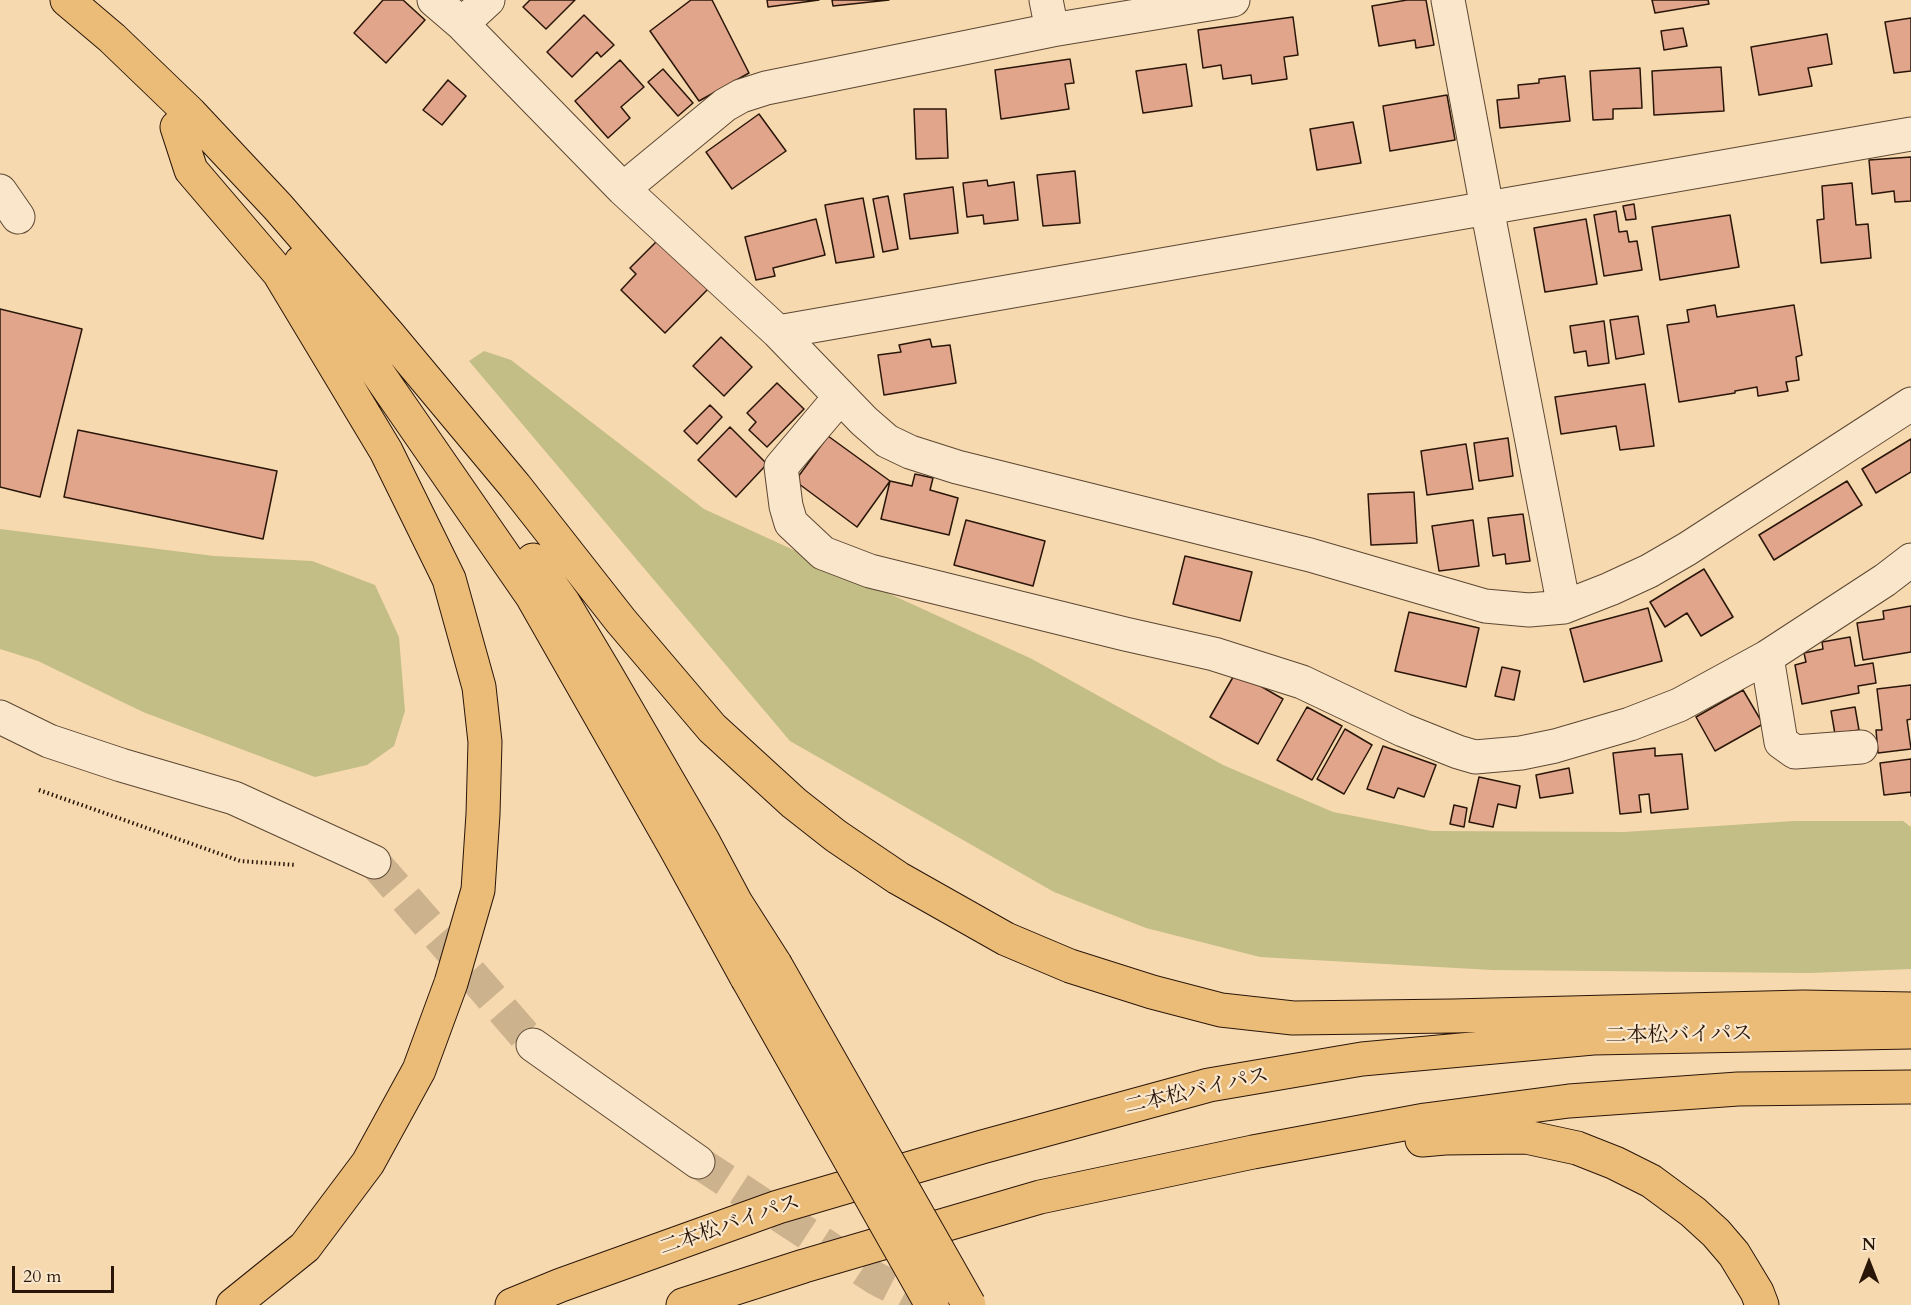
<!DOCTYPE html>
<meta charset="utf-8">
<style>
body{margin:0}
#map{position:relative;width:1911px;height:1305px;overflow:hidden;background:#f6d9af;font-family:Cardo,serif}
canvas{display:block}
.north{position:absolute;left:1839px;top:1233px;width:60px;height:60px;-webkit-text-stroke:4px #f9e6cb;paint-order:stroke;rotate:0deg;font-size:16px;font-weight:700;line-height:24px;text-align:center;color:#2a1609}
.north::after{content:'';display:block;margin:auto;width:21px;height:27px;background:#2a1609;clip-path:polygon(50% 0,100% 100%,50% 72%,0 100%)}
.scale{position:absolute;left:12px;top:1266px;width:102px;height:27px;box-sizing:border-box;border:3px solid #2a1609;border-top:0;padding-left:8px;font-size:18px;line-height:21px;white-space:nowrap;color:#2a1609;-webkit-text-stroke:4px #f9e6cb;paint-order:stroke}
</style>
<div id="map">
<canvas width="1911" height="1305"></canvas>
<div class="north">N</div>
<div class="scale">20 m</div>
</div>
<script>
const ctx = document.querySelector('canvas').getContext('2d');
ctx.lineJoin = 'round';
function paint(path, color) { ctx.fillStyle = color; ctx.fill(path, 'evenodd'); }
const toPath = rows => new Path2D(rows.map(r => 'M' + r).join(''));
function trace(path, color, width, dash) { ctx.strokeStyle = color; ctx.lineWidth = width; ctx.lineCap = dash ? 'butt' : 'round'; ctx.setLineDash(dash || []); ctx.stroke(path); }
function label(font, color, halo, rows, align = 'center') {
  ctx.font = font + ' Cardo,"Noto Serif JP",serif'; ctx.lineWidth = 4.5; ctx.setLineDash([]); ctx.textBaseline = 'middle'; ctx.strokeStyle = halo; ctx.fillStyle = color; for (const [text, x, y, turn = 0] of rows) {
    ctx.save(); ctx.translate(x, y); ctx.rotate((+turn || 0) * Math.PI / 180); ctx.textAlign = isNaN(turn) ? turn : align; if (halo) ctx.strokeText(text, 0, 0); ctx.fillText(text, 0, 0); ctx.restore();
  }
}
const green = toPath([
 [484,351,511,360,704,509,1032,659,1223,765,1333,812,1432,831,1624,832,1794,821,1903,821,1911,827,1911,969,1810,973,1492,970,1260,957,1146,928,1054,892,790,741,469,361],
 [0,529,214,556,312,561,375,585,399,637,405,711,394,746,367,765,315,777,143,712,38,661,0,649]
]);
const building = toPath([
 [383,0,403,0,425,20,386,63,354,33,383,0],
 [530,0,575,0,546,29,523,7,530,0],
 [691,0,712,0,749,73,699,101,650,31,691,0],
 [767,0,819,0,768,7,767,0],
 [832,0,889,0,833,6,832,0],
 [1407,0,1426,0,1434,45,1416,48,1415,40,1379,46,1372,6,1407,0],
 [1652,0,1708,0,1709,4,1655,13,1652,0],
 [584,15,614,45,601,57,597,52,572,77,547,52,584,15],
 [1293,17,1298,55,1284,57,1287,79,1252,84,1251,75,1223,79,1221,65,1203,68,1198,30,1293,17],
 [1911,18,1911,71,1894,73,1885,22,1911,18],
 [1683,28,1687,46,1664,50,1661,31,1683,28],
 [1827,34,1832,64,1808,68,1812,86,1759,95,1751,47,1827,34],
 [1070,59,1074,83,1065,84,1069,109,1001,119,995,70,1070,59],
 [620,60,644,87,621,107,630,118,608,138,575,101,620,60],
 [1186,64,1192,106,1143,113,1136,71,1186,64],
 [1721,67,1724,111,1654,115,1652,71,1721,67],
 [1640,68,1642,108,1613,109,1613,119,1593,120,1590,71,1640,68],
 [663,69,693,103,678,116,648,82,663,69],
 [1565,76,1570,121,1500,128,1497,100,1519,98,1518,85,1539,83,1539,79,1565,76],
 [448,80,466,96,442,125,423,110,448,80],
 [1447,95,1455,140,1390,151,1383,106,1447,95],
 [914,109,946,109,948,158,916,159,914,109],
 [759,114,786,151,732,189,706,152,759,114],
 [1353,122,1361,163,1317,170,1310,129,1353,122],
 [1911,157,1911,201,1895,202,1894,191,1872,194,1869,160,1911,157],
 [1075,171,1080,223,1043,226,1037,175,1075,171],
 [987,180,988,186,1014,182,1018,220,984,224,983,215,967,217,963,183,987,180],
 [1852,183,1856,225,1868,224,1871,258,1821,263,1817,220,1824,219,1822,186,1852,183],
 [953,187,958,233,910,239,904,194,953,187],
 [888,196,898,249,883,252,873,199,888,196],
 [863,198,874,257,836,263,825,205,863,198],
 [1634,204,1636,219,1626,220,1623,206,1634,204],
 [1616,211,1619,232,1627,231,1629,242,1637,241,1642,270,1604,276,1594,215,1616,211],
 [1730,215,1739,267,1660,280,1652,227,1730,215],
 [816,219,825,255,773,268,775,276,756,280,745,237,816,219],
 [1586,219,1597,284,1545,292,1534,228,1586,219],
 [658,240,709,288,665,333,621,290,636,274,630,268,658,240],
 [1715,305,1717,317,1794,305,1802,355,1796,357,1799,380,1786,382,1788,391,1758,396,1757,387,1735,391,1735,393,1679,402,1667,325,1689,322,1687,310,1715,305],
 [0,309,82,329,40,497,0,487,0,309],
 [1638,316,1644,354,1616,359,1610,320,1638,316],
 [1604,321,1609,363,1588,366,1586,351,1574,353,1570,326,1604,321],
 [721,337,752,367,724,396,693,366,721,337],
 [930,339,932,347,950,345,956,383,884,395,878,355,901,352,899,345,930,339],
 [777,383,804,409,767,447,749,430,756,422,747,413,777,383],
 [1645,384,1654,446,1620,450,1616,426,1561,434,1555,397,1645,384],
 [710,405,722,417,697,444,684,431,710,405],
 [730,427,767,464,736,497,698,460,730,427],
 [78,430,277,471,263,539,64,497,78,430],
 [828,436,890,481,857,527,795,481,828,436],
 [1508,438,1513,476,1479,481,1474,443,1508,438],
 [1911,439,1911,472,1876,493,1862,469,1911,439],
 [1466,444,1473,489,1427,495,1421,451,1466,444],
 [915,474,933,478,930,490,958,498,949,535,881,519,890,481,912,486,915,474],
 [1847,481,1862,505,1774,560,1759,535,1847,481],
 [1414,492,1417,543,1371,545,1368,494,1414,492],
 [1523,514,1530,561,1506,564,1505,554,1493,556,1488,518,1523,514],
 [966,520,1045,541,1033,586,954,565,966,520],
 [1473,520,1479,566,1439,571,1432,526,1473,520],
 [1185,556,1252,572,1240,621,1173,604,1185,556],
 [1704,569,1733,617,1701,636,1687,613,1665,627,1650,602,1704,569],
 [1911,606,1911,652,1863,660,1857,623,1884,619,1883,611,1911,606],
 [1648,608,1662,661,1584,682,1570,629,1648,608],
 [1409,612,1479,628,1466,687,1395,671,1409,612],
 [1850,637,1855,666,1873,663,1876,683,1858,686,1859,693,1802,704,1795,665,1806,662,1804,653,1823,649,1822,642,1850,637],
 [1502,667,1520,671,1514,700,1495,696,1502,667],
 [1236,672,1283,699,1258,744,1210,717,1236,672],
 [1911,685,1911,719,1907,720,1911,749,1878,753,1876,730,1882,730,1877,689,1911,685],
 [1743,690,1763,724,1715,751,1696,717,1743,690],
 [1307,707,1342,726,1312,780,1277,760,1307,707],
 [1855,707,1859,730,1835,734,1831,711,1855,707],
 [1345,729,1372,745,1344,794,1317,779,1345,729],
 [1383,746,1436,765,1424,797,1398,788,1394,798,1367,789,1383,746],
 [1655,748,1655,756,1682,754,1688,809,1651,813,1649,794,1639,795,1641,812,1620,814,1613,753,1655,748],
 [1911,759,1911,796,1911,792,1884,795,1880,763,1911,759],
 [1569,768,1573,793,1540,798,1536,775,1569,768],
 [1479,777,1520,786,1516,808,1498,804,1493,827,1469,822,1479,777],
 [1454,805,1467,808,1464,827,1450,824,1454,805]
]);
const minorTunnel = toPath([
 [374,862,533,1045],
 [698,1162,875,1278,927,1305]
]);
const path = toPath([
 [39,790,240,861,296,865]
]);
const minor = toPath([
 [434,0,462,24,623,189,778,332,864,421,887,441,910,452,957,467,1310,555,1485,606,1529,610,1564,607,1610,589,1649,571,1687,549,1911,404],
 [1046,0,1052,30],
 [1448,0,1487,208,1564,607],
 [462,24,488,0],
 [623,189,725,105,741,96,766,88,1052,30,1233,0],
 [0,191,18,217],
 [778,332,1911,134],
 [840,397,781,467,786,506,791,523,823,553,870,571,1125,634,1214,654,1302,682,1403,730,1458,752,1475,757,1521,753,1555,746,1630,724,1679,705,1767,657,1885,580,1911,560],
 [1767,657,1781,742,1795,752,1861,747],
 [0,717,49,741,121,765,234,798,374,862],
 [533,1045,698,1162]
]);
const highway = toPath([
 [67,0,112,38,190,113,278,207,389,335,515,486,621,621,712,728,794,803,836,836,898,878,1006,939,1070,966,1152,992,1221,1010,1293,1018,1453,1016,1803,1007,1911,1009],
 [177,127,191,170,279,273,386,451,449,579,479,687,485,742,483,814,478,890,451,983,419,1070,368,1163,305,1247,233,1305],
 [301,262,532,596,675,847,747,978],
 [533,560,563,602,606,674,703,841,736,903,775,964],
 [1422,1140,1445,1138,1526,1137,1577,1148,1615,1163,1651,1181,1693,1212,1716,1233,1734,1254,1757,1292,1762,1305],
 [512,1305,561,1285,778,1207,982,1147,1209,1085,1362,1059,1593,1038,1911,1032],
 [683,1305,804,1266,1040,1197,1253,1152,1425,1120,1569,1101,1738,1089,1911,1087]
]);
const highwayBridge = toPath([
 [775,964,969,1305],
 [747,978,932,1305]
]);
const streetNames = [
 ["二本松バイパス",1679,1036,-1],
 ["二本松バイパス",1197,1092,-13],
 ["二本松バイパス",730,1226,-19]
];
paint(green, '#c3bd86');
paint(building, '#e0a58a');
trace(building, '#2a1609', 1.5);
trace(minorTunnel, '#cdb28e', 33, [33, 16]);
trace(minor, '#5d4732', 35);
trace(highway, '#2a1609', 35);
trace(path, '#2a1609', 4, [1.5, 3]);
trace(minor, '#f9e6cb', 33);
trace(highway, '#ebbc78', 33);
trace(highwayBridge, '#2a1609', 35, []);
trace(highwayBridge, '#ebbc78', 33);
label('21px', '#2a1609', '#f9e6cb', streetNames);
</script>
